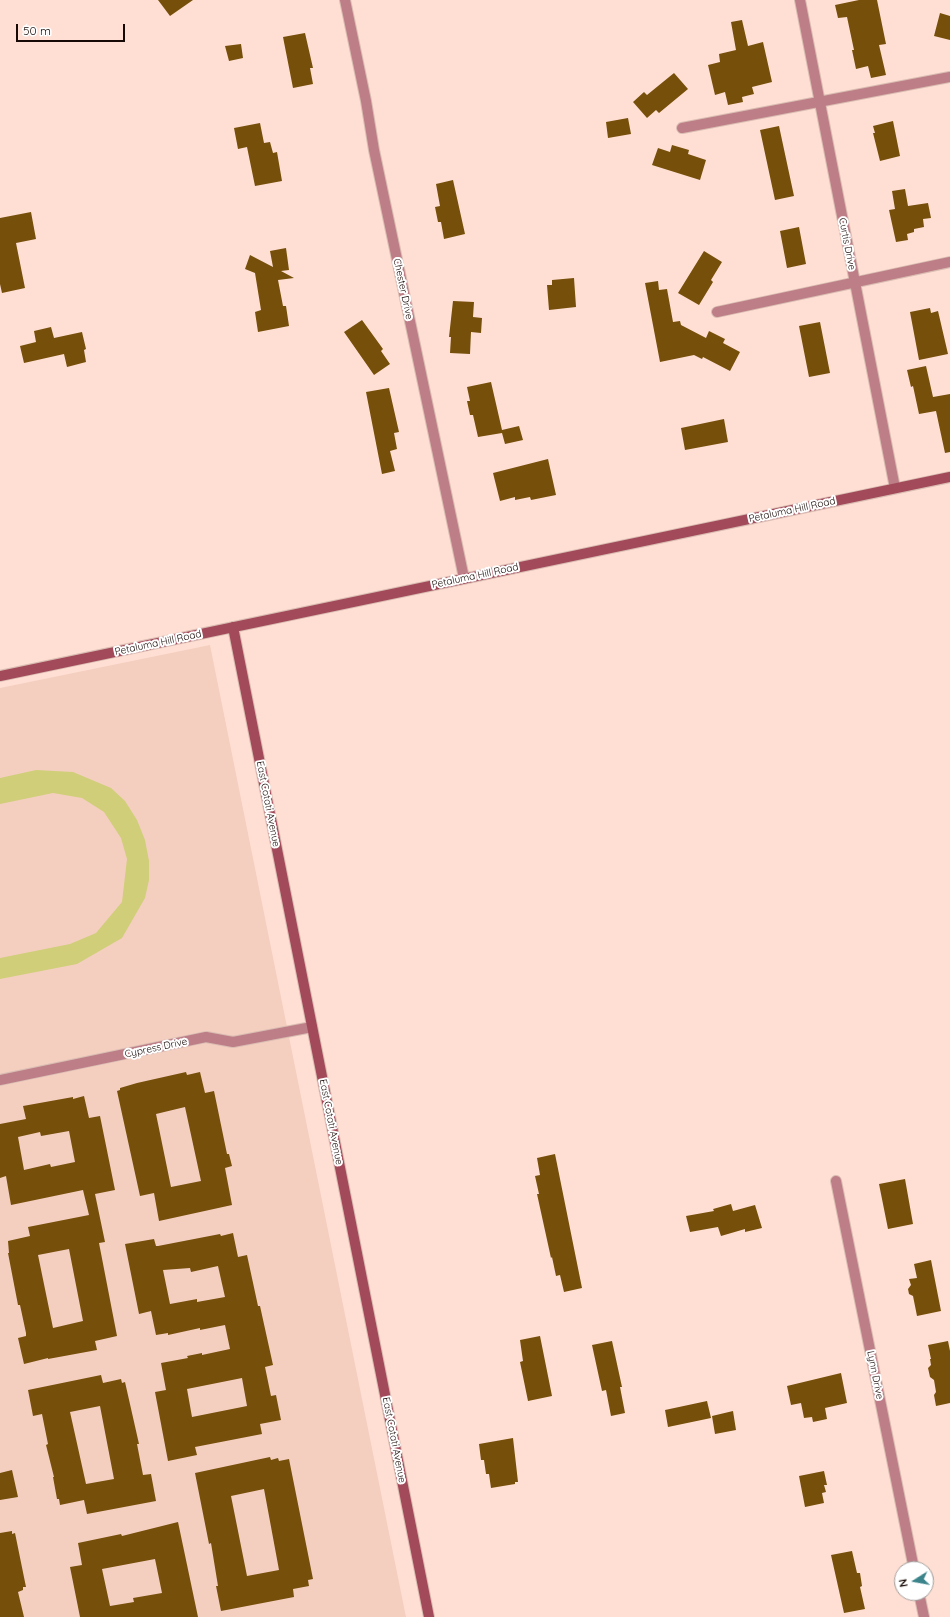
<!DOCTYPE html>
<style>
body{margin:0}
#map{position:relative;width:950px;height:1617px;overflow:hidden;background:#ffdfd3;font-family:Quicksand,sans-serif}
canvas{display:block}
.north{position:absolute;left:894px;top:1561px;width:40px;height:40px;box-sizing:border-box;background:#fff;border:1px solid #a29d9b;border-radius:50%;rotate:259deg;font-size:11px;font-weight:700;line-height:16px;text-align:center;color:#170a06}
.north::after{content:'';display:block;margin:auto;width:14px;height:18px;background:#3c848b;clip-path:polygon(50% 0,100% 100%,50% 72%,0 100%)}
.scale{position:absolute;left:16px;top:24px;width:109px;height:18px;box-sizing:border-box;border:2px solid #170a06;border-top:0;padding-left:5px;font-size:12px;line-height:14px;white-space:nowrap;color:#170a06;-webkit-text-stroke:3px #fff;paint-order:stroke}
</style>
<div id="map">
<canvas width="950" height="1617"></canvas>
<div class="north">N</div>
<div class="scale">50 m</div>
</div>
<script>
const ctx = document.querySelector('canvas').getContext('2d');
ctx.lineJoin = 'round';
function paint(path, color) { ctx.fillStyle = color; ctx.fill(path, 'evenodd'); }
const toPath = rows => new Path2D(rows.map(r => 'M' + r).join(''));
function trace(path, color, width, dash) { ctx.strokeStyle = color; ctx.lineWidth = width; ctx.lineCap = dash ? 'butt' : 'round'; ctx.setLineDash(dash || []); ctx.stroke(path); }
function label(font, color, halo, rows, align = 'center') {
  ctx.font = font + ' Quicksand,sans-serif'; ctx.lineWidth = 4; ctx.setLineDash([]); ctx.textBaseline = 'middle'; ctx.strokeStyle = halo; ctx.fillStyle = color; for (const [text, x, y, turn = 0] of rows) {
    ctx.save(); ctx.translate(x, y); ctx.rotate((+turn || 0) * Math.PI / 180); ctx.textAlign = isNaN(turn) ? turn : align; if (halo) ctx.strokeText(text, 0, 0); ctx.fillText(text, 0, 0); ctx.restore();
  }
}
const built = toPath([
 [210,645,406,1617,0,1617,0,688]
]);
const green = toPath([
 [36,770,73,772,111,788,125,801,137,820,145,840,149,861,149,880,145,898,122,938,77,964,0,979,0,958,70,944,96,933,122,902,127,859,121,838,104,812,82,798,53,793,0,804,0,778]
]);
const building = toPath([
 [158,0,193,0,170,16],
 [859,0,877,0,886,44,879,45,886,75,871,78,868,66,856,69,852,50,854,50,847,17,838,18,835,5],
 [940,13,950,16,950,40,934,36],
 [742,20,748,46,763,42,772,82,752,87,754,94,742,97,743,102,728,105,725,92,715,95,708,65,720,62,719,54,736,50,731,22],
 [305,33,313,68,310,68,313,84,293,88,283,37],
 [241,44,243,58,229,61,225,46],
 [674,73,688,89,659,113,656,110,647,118,633,102,644,92,647,95],
 [628,118,631,134,608,138,606,122],
 [893,121,900,156,880,161,873,133,875,133,873,126],
 [260,123,264,143,270,142,273,153,277,152,282,181,255,186,247,147,238,149,234,128],
 [779,126,794,196,775,200,760,130],
 [672,145,689,150,688,154,706,160,700,180,652,165,658,148,670,152],
 [453,180,465,234,444,239,441,222,438,222,435,207,440,206,436,184],
 [905,189,908,206,928,203,931,218,923,219,924,227,914,229,914,232,907,234,908,240,896,242,889,210,895,209,892,191],
 [31,212,36,239,16,243,25,288,2,293,0,284,0,218],
 [799,227,806,264,787,268,780,231],
 [286,248,289,270,281,271,294,278,278,280,283,306,286,306,289,326,258,332,255,312,261,310,255,273,245,269,250,255,273,267,270,251],
 [704,251,722,262,711,280,713,282,699,305,678,293],
 [574,278,576,307,549,310,547,285,552,285,552,280],
 [658,281,659,290,667,289,673,322,680,321,681,325,706,338,709,331,725,339,723,343,740,352,730,371,703,357,702,359,694,355,660,362,645,283],
 [453,301,474,302,473,317,482,318,481,333,471,332,470,354,450,353,451,337,449,337],
 [930,308,931,313,938,311,948,354,919,360,910,312],
 [362,320,383,349,381,351,390,364,374,375,344,332],
 [820,322,830,373,809,377,799,326],
 [51,327,54,338,82,332,86,349,84,350,86,362,67,367,64,354,24,363,20,346,36,342,34,331],
 [926,366,933,397,950,394,950,452,945,453,936,411,919,414,913,386,911,387,907,370],
 [491,382,502,430,519,426,523,440,505,444,502,433,478,437,473,415,470,415,467,401,470,401,467,387],
 [389,388,399,432,394,433,397,449,390,451,395,471,382,474,366,392],
 [724,419,728,442,685,450,681,428],
 [548,459,556,495,531,500,530,497,515,500,515,497,500,501,493,473],
 [186,1072,187,1075,200,1072,205,1093,214,1091,227,1154,229,1154,232,1166,225,1168,232,1205,159,1221,154,1193,140,1196,117,1091,120,1090,120,1088,137,1083],
 [185,1107,201,1181,171,1187,156,1114],
 [84,1096,89,1118,100,1116,115,1190,95,1194,105,1242,99,1243,117,1336,95,1341,97,1350,48,1359,48,1358,24,1364,18,1338,26,1336,26,1333,20,1305,18,1305,8,1253,9,1253,8,1241,30,1236,28,1227,89,1215,83,1190,11,1205,6,1176,0,1178,0,1124,26,1119,23,1106,73,1097,73,1099],
 [69,1131,75,1162,51,1167,50,1164,24,1170,18,1137,40,1132,41,1136],
 [69,1249,83,1321,53,1328,38,1255],
 [555,1154,582,1288,564,1292,560,1275,556,1276,552,1257,551,1258,537,1194,539,1194,535,1176,540,1175,537,1158],
 [905,1179,913,1224,888,1229,879,1184],
 [731,1204,733,1211,755,1205,762,1228,745,1232,745,1229,721,1236,718,1227,690,1232,686,1216,714,1211,713,1209],
 [233,1233,238,1257,247,1255,258,1306,260,1306,273,1365,265,1367,271,1396,276,1395,281,1420,260,1424,262,1434,195,1447,197,1455,168,1461,155,1392,166,1390,161,1363,188,1358,187,1356,202,1353,202,1355,230,1349,225,1325,200,1330,200,1328,168,1335,168,1333,156,1335,151,1311,139,1314,125,1244,154,1239,156,1246,158,1246,220,1234,221,1236],
 [218,1266,225,1297,197,1302,197,1299,170,1304,163,1270,190,1268,191,1272],
 [242,1378,247,1406,192,1417,187,1389],
 [931,1260,941,1311,917,1316,913,1296,909,1294,908,1289,911,1285,909,1279,917,1278,914,1264],
 [540,1336,552,1396,528,1401,520,1362,523,1361,520,1340],
 [612,1341,622,1387,620,1387,625,1413,611,1416,606,1390,602,1391,592,1345],
 [948,1341,950,1351,950,1403,936,1406,934,1395,936,1392,934,1380,930,1377,928,1368,931,1365,930,1359,931,1359,928,1345],
 [841,1373,847,1403,825,1408,827,1419,813,1422,812,1417,804,1418,801,1403,791,1405,787,1386],
 [101,1375,103,1383,121,1379,122,1383,125,1382,139,1444,137,1444,143,1475,151,1474,156,1501,87,1514,84,1500,60,1505,59,1499,57,1499,53,1477,54,1477,46,1445,48,1444,42,1414,33,1416,28,1390],
 [100,1406,114,1479,86,1484,70,1412],
 [707,1401,711,1418,668,1427,665,1410],
 [733,1411,736,1430,715,1434,712,1416],
 [513,1438,518,1482,515,1482,515,1484,491,1488,489,1474,486,1474,484,1460,481,1460,479,1444],
 [270,1457,271,1460,278,1458,279,1461,289,1459,313,1579,308,1580,309,1586,293,1589,294,1597,221,1611,216,1586,218,1586,211,1543,209,1544,195,1473],
 [264,1489,279,1570,247,1576,231,1496],
 [12,1470,18,1497,0,1500,0,1473],
 [824,1471,827,1485,824,1485,826,1492,822,1493,824,1503,805,1507,799,1476],
 [178,1522,198,1617,80,1617,70,1567,82,1565,78,1543,121,1534,122,1536],
 [155,1559,162,1593,133,1598,134,1602,110,1606,102,1569],
 [12,1531,12,1534,15,1533,26,1587,23,1587,23,1590,18,1592,24,1617,0,1617,0,1533],
 [852,1551,857,1573,860,1573,862,1586,860,1587,865,1609,844,1613,831,1555]
]);
const street = toPath([
 [345,0,366,101,374,150,464,578],
 [800,0,895,488],
 [682,128,950,77],
 [717,312,950,262],
 [0,1080,206,1037,233,1042,312,1027],
 [836,1181,914,1569],
 [919,1593,924,1617]
]);
const secondary = toPath([
 [233,627,429,1617],
 [0,676,950,477]
]);
const streetNames = [
 ["Curtis Drive",847,244,79],
 ["Chester Drive",403,289,78],
 ["Petaluma Hill Road",792,510,-12],
 ["Petaluma Hill Road",475,576,-12],
 ["Petaluma Hill Road",158,643,-12],
 ["East Cotati Avenue",268,804,79],
 ["Cypress Drive",156,1048,-12],
 ["East Cotati Avenue",331,1122,79],
 ["Lynn Drive",875,1375,79],
 ["East Cotati Avenue",394,1440,79]
];
paint(built, '#f4cfc0');
paint(green, '#d0ce78');
paint(building, '#764f0a');
trace(street, '#dabdb2', 12);
trace(secondary, '#dabdb2', 12);
trace(street, '#bd7e87', 10);
trace(secondary, '#a2495a', 10);
label('10px', '#170a06', '#fff', streetNames);
</script>
